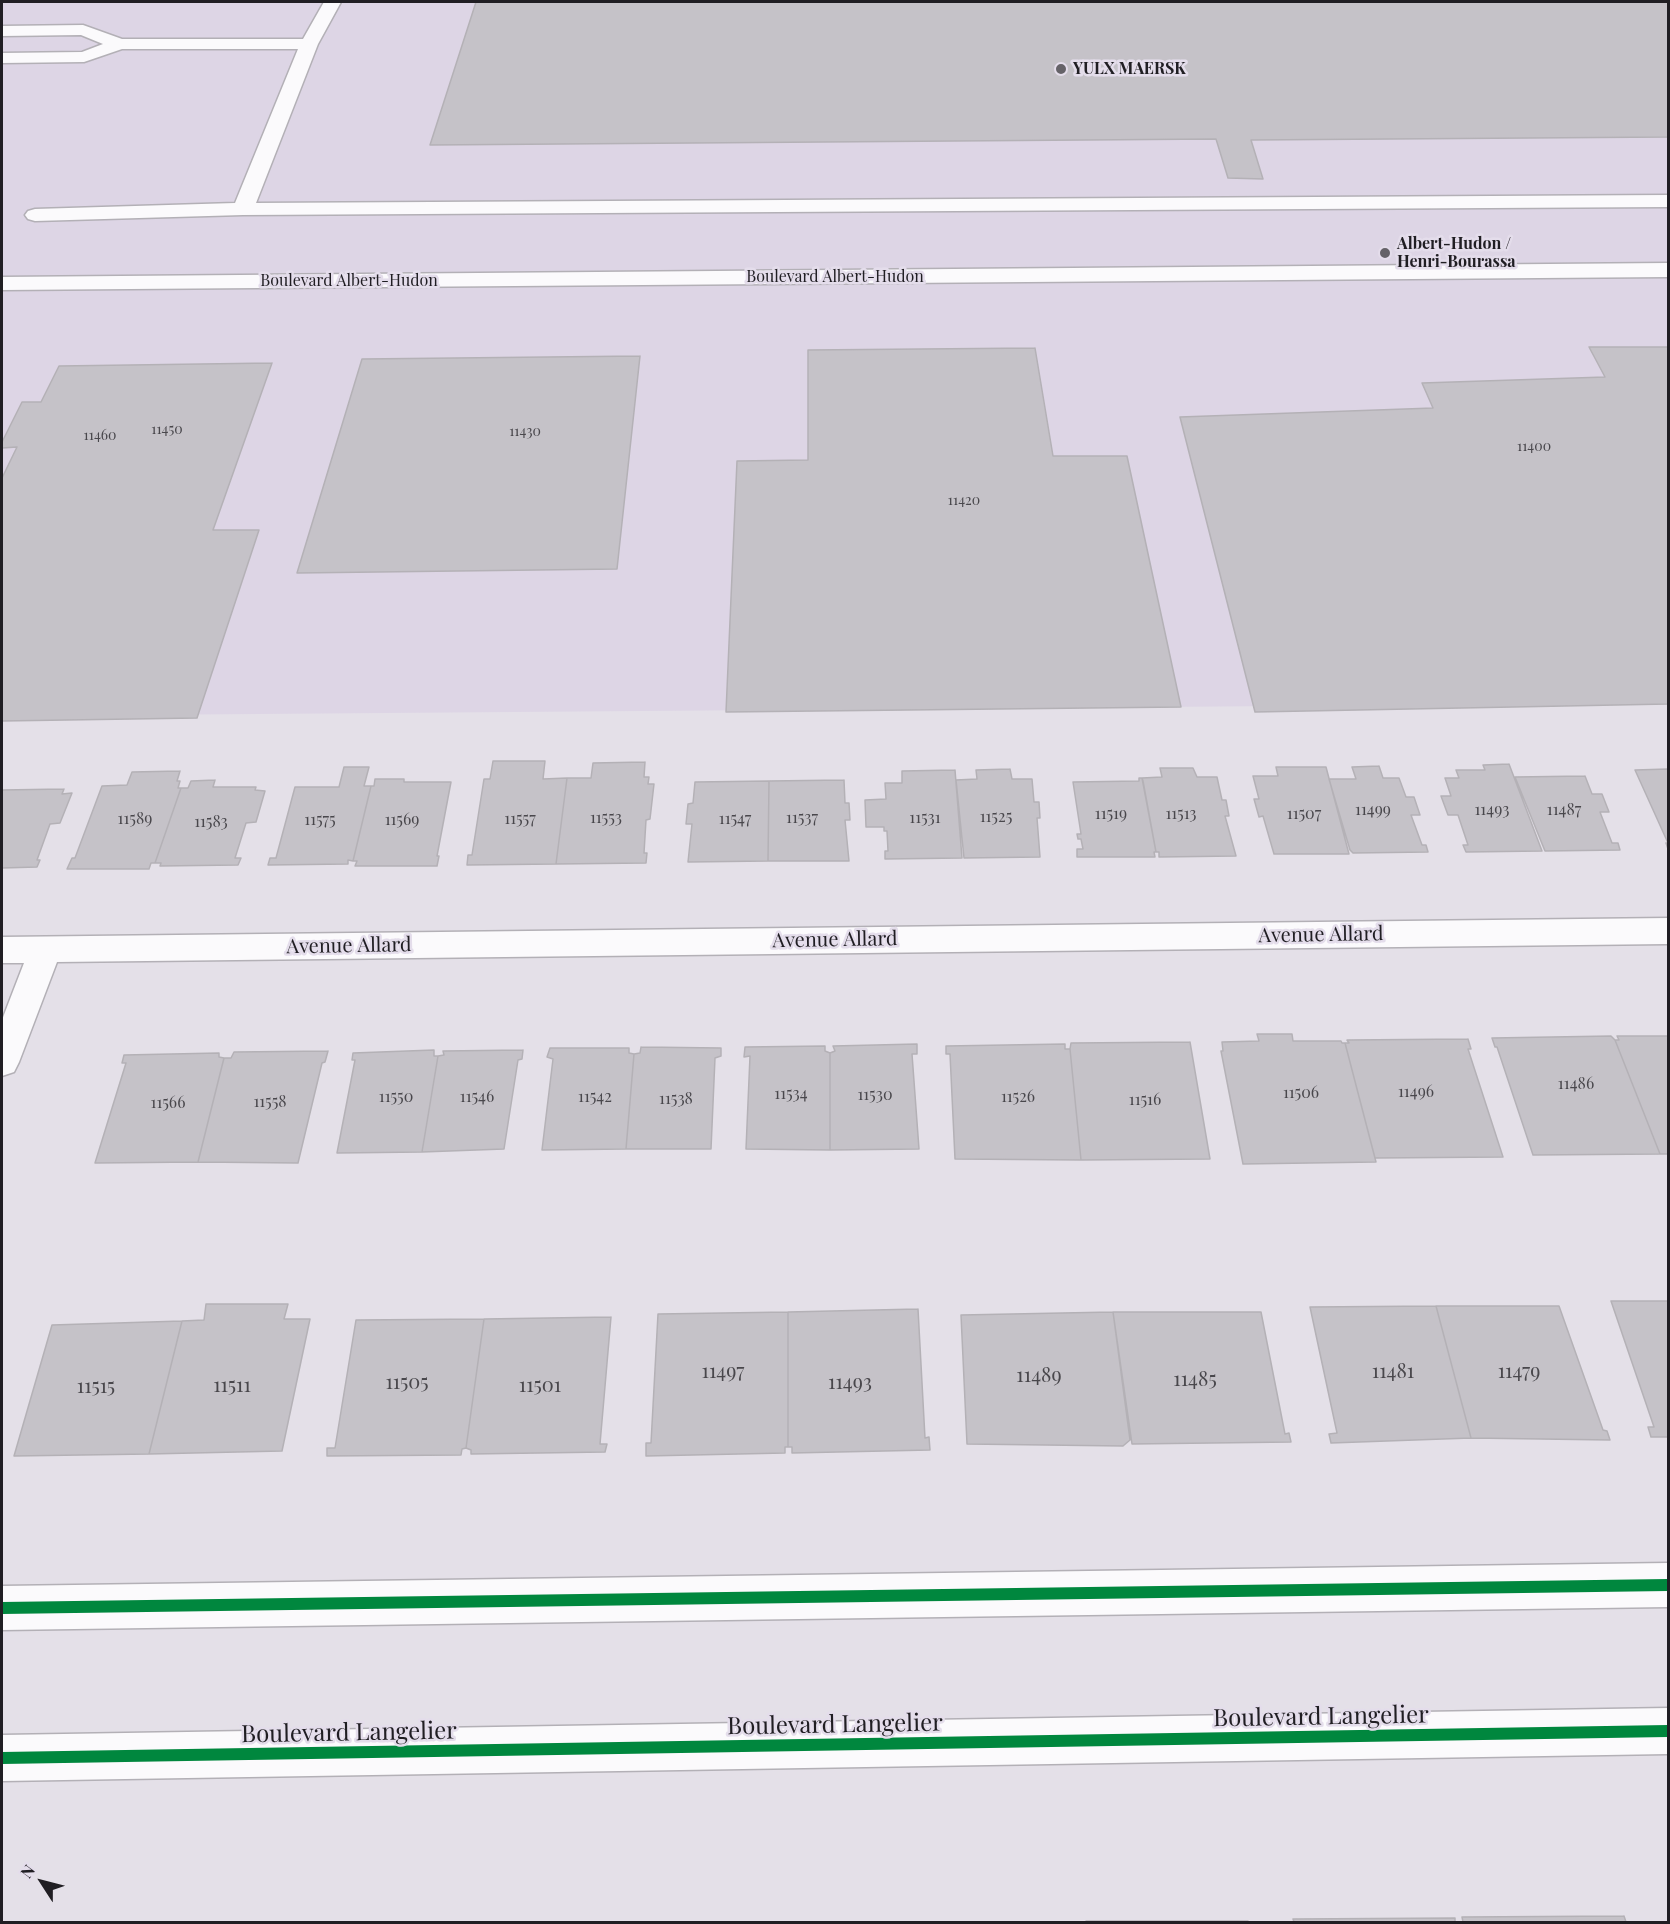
<!DOCTYPE html>
<style>
body{margin:0}
#map{position:relative;width:1670px;height:1924px;overflow:hidden;background:#e4e0e8;font-family:"Playfair Display",serif}
canvas{display:block}
.frame{position:absolute;inset:0;border:3px solid #201e23;pointer-events:none}
.north{position:absolute;left:12px;top:1852px;width:60px;height:60px;-webkit-text-stroke:4px #e4ddeb;paint-order:stroke;rotate:306deg;font-size:16px;font-weight:700;line-height:24px;text-align:center;color:#201e23}
.north::after{content:'';display:block;margin:auto;width:21px;height:27px;background:#201e23;clip-path:polygon(50% 0,100% 100%,50% 72%,0 100%)}
</style>
<div id="map">
<canvas width="1670" height="1924"></canvas>
<div class="frame"></div>
<div class="north">N</div>
</div>
<script>
const ctx = document.querySelector('canvas').getContext('2d');
ctx.lineJoin = 'round';
function paint(path, color) { ctx.fillStyle = color; ctx.fill(path, 'evenodd'); }
const toPath = rows => new Path2D(rows.map(r => 'M' + r).join(''));
function trace(path, color, width, dash) { ctx.strokeStyle = color; ctx.lineWidth = width; ctx.lineCap = dash ? 'butt' : 'round'; ctx.setLineDash(dash || []); ctx.stroke(path); }
function label(font, color, halo, rows, align = 'center') {
  ctx.font = font + ' "Playfair Display",serif'; ctx.lineWidth = 5; ctx.setLineDash([]); ctx.textBaseline = 'middle'; ctx.strokeStyle = halo; ctx.fillStyle = color; for (const [text, x, y, turn = 0] of rows) {
    ctx.save(); ctx.translate(x, y); ctx.rotate((+turn || 0) * Math.PI / 180); ctx.textAlign = isNaN(turn) ? turn : align; if (halo) ctx.strokeText(text, 0, 0); ctx.fillText(text, 0, 0); ctx.restore();
  }
}
const built = toPath([
 [2,2,1668,2,1668,703,2,716]
]);
const building = toPath([
 [476,2,1668,2,1668,137,1251,140,1263,179,1228,178,1216,139,430,145,476,2],
 [1589,347,1668,347,1668,704,1255,712,1180,417,1433,408,1422,383,1605,377,1589,347],
 [1035,348,1053,456,1127,456,1181,707,726,712,737,461,808,460,808,350,1035,348],
 [640,356,617,569,297,573,362,359,640,356],
 [272,363,213,530,259,530,197,718,2,721,2,478,17,447,2,448,2,442,22,402,41,402,59,366,272,363],
 [493,761,545,761,543,779,567,778,556,864,467,865,468,855,472,855,484,779,490,779,493,761],
 [645,762,644,777,649,777,648,784,654,784,650,819,646,820,644,853,647,853,646,863,556,864,567,778,591,778,593,763,645,762],
 [1509,764,1542,851,1466,852,1463,845,1468,845,1458,815,1448,815,1441,796,1451,796,1445,778,1459,778,1456,770,1485,770,1483,765,1509,764],
 [1379,766,1383,778,1399,778,1406,797,1414,797,1420,815,1411,815,1422,845,1426,845,1428,852,1353,853,1350,850,1329,779,1356,779,1352,767,1379,766],
 [344,767,369,767,364,786,371,786,353,861,348,860,348,864,268,865,270,858,276,858,295,787,339,787,344,767],
 [1276,767,1326,767,1349,854,1274,854,1263,816,1259,817,1254,799,1259,799,1253,776,1278,776,1276,767],
 [1160,768,1193,768,1197,777,1217,777,1222,800,1226,800,1229,816,1225,816,1236,856,1159,857,1159,852,1156,852,1142,778,1162,777,1160,768],
 [1010,769,1012,779,1032,779,1034,802,1039,802,1040,818,1037,818,1040,857,964,858,956,780,977,779,976,770,1010,769],
 [1668,769,1668,849,1666,843,1668,843,1635,770,1668,769],
 [955,770,962,858,885,859,885,851,888,851,887,831,884,831,884,827,866,827,865,800,886,799,885,783,902,783,902,771,955,770],
 [180,771,177,781,180,781,178,788,181,788,155,863,151,863,149,869,67,869,72,858,75,858,102,786,127,785,132,772,180,771],
 [1585,776,1592,794,1602,794,1609,812,1600,812,1612,843,1618,843,1620,850,1545,851,1515,777,1585,776],
 [1139,778,1142,778,1143,781,1156,852,1154,852,1155,857,1077,857,1077,849,1083,849,1081,839,1078,839,1077,834,1081,834,1073,782,1139,781,1139,778],
 [375,779,404,779,404,782,451,782,437,856,439,856,437,866,355,866,357,861,353,861,371,786,374,786,375,779],
 [215,780,213,787,256,787,255,790,265,791,256,822,246,823,235,858,241,858,238,865,160,866,161,863,155,863,181,788,188,788,191,781,215,780],
 [844,780,845,803,849,803,850,820,845,820,849,861,768,861,769,781,844,780],
 [695,782,769,781,768,861,688,862,692,824,686,824,688,804,693,803,695,782],
 [64,789,62,794,72,793,60,823,50,824,37,860,40,860,37,867,2,868,2,790,64,789],
 [1257,1034,1292,1034,1293,1041,1341,1041,1342,1043,1345,1043,1376,1162,1243,1164,1221,1051,1223,1051,1222,1042,1259,1041,1257,1034],
 [1611,1036,1615,1040,1660,1154,1533,1155,1497,1047,1495,1047,1492,1038,1611,1036],
 [1617,1036,1668,1036,1668,1154,1660,1154,1615,1040,1619,1040,1617,1036],
 [1468,1039,1471,1049,1468,1049,1503,1157,1375,1158,1345,1043,1349,1043,1347,1040,1468,1039],
 [1190,1042,1210,1159,1081,1160,1070,1049,1071,1043,1190,1042],
 [917,1044,917,1054,912,1054,919,1149,830,1150,830,1053,835,1051,833,1046,917,1044],
 [1065,1044,1065,1049,1070,1049,1081,1160,955,1159,950,1054,946,1054,946,1046,1065,1044],
 [825,1046,825,1051,830,1053,830,1150,746,1149,750,1056,744,1057,745,1047,825,1046],
 [641,1047,721,1048,721,1056,715,1058,711,1149,626,1149,634,1054,640,1053,641,1047],
 [550,1048,629,1048,629,1053,634,1054,626,1149,542,1150,553,1059,547,1057,550,1048],
 [434,1050,434,1056,438,1056,422,1152,337,1153,355,1060,352,1060,353,1053,434,1050],
 [523,1050,522,1059,518,1060,504,1149,422,1152,438,1056,444,1055,443,1051,523,1050],
 [328,1051,325,1062,322,1063,298,1163,198,1162,224,1058,231,1058,234,1052,328,1051],
 [219,1053,219,1057,224,1058,198,1162,95,1163,126,1063,122,1063,124,1055,219,1053],
 [1611,1301,1668,1301,1668,1437,1651,1437,1648,1427,1654,1427,1611,1301],
 [206,1304,288,1304,284,1319,310,1319,282,1451,149,1454,182,1321,204,1320,206,1304],
 [1436,1306,1471,1438,1331,1443,1329,1434,1337,1433,1310,1307,1436,1306],
 [1436,1306,1559,1306,1603,1430,1607,1431,1610,1440,1471,1438,1436,1306],
 [918,1309,925,1438,929,1437,930,1450,792,1453,792,1447,788,1447,788,1312,918,1309],
 [788,1312,788,1447,785,1447,785,1453,646,1456,646,1443,651,1443,658,1314,788,1312],
 [1113,1312,1261,1312,1285,1434,1289,1433,1291,1442,1132,1444,1113,1312],
 [1113,1312,1130,1440,1123,1446,967,1444,961,1315,1113,1312],
 [611,1317,600,1444,607,1444,605,1452,471,1454,471,1450,466,1448,484,1319,611,1317],
 [484,1319,466,1448,462,1449,461,1455,327,1456,327,1448,335,1448,356,1320,484,1319],
 [182,1321,149,1454,14,1456,52,1325,182,1321],
 [1624,1916,1626,1922,1463,1922,1462,1917,1624,1916],
 [1455,1918,1455,1922,1294,1922,1293,1919,1455,1918],
 [1086,1921,1248,1921,1248,1922,1086,1922,1086,1921]
]);
const minor = toPath([
 [324,2,341,2,318,44,256,203,1668,195,1668,207,243,215,35,221,28,219,25,215,28,211,35,209,235,203,298,49,122,49,84,62,2,63,2,53,82,52,103,44,81,35,2,36,2,26,83,25,122,39,303,39,324,2],
 [1668,263,1668,277,2,290,2,277,1668,263],
 [1668,918,1668,944,57,962,19,1062,14,1072,2,1076,2,1020,24,963,2,963,2,937,1668,918]
]);
const major = toPath([
 [1668,1563,1668,1607,2,1630,2,1586,1668,1563],
 [1668,1708,1668,1754,2,1781,2,1735,1668,1708]
]);
const cycleway = toPath([
 [2,1608,1668,1585],
 [2,1758,1668,1731]
]);
const markers = [
 [1061,69,6,"#656268"],
 [1385,253,6,"#656268"]
];
const farNumbernames = [
 ["11450",167,430],
 ["11430",525,432],
 ["11460",100,436],
 ["11400",1534,447],
 ["11420",964,501]
];
const farPoinames = [
 ["YULX MAERSK",1073,69],
 ["Albert-Hudon /",1397,244],
 ["Henri-Bourassa",1397,262]
];
const farStreetnames = [
 ["Boulevard Albert-Hudon",835,277],
 ["Boulevard Albert-Hudon",349,281]
];
const numberNames = [
 ["11499",1373,810],
 ["11493",1492,810],
 ["11487",1564,810],
 ["11519",1111,814],
 ["11513",1181,814],
 ["11507",1304,814],
 ["11525",996,817],
 ["11553",606,818],
 ["11537",802,818],
 ["11531",925,818],
 ["11589",135,819],
 ["11557",520,819],
 ["11547",735,819],
 ["11575",320,820],
 ["11569",402,820],
 ["11583",211,822],
 ["11486",1576,1084],
 ["11496",1416,1092],
 ["11506",1301,1093],
 ["11534",791,1094],
 ["11530",875,1095],
 ["11550",396,1097],
 ["11546",477,1097],
 ["11542",595,1097],
 ["11526",1018,1097],
 ["11538",676,1099],
 ["11516",1145,1100],
 ["11558",270,1102],
 ["11566",168,1103]
];
const streetNames = [
 ["Avenue Allard",1321,935,-1],
 ["Avenue Allard",835,940,-1],
 ["Avenue Allard",349,946,-1]
];
const nearNumbernames = [
 ["11497",723,1372],
 ["11481",1393,1372],
 ["11479",1519,1372],
 ["11489",1039,1376],
 ["11485",1195,1380],
 ["11505",407,1383],
 ["11493",850,1383],
 ["11511",232,1386],
 ["11501",540,1386],
 ["11515",96,1387]
];
const nearStreetnames = [
 ["Boulevard Langelier",1321,1717,-1],
 ["Boulevard Langelier",835,1725,-1],
 ["Boulevard Langelier",349,1733,-1]
];
paint(built, '#ddd5e5');
paint(building, '#c5c2c8');
trace(building, '#b4b1b6', 1.5);
trace(minor, '#b3b0b6', 3);
trace(major, '#b3b0b6', 3);
paint(minor, '#fbfafc');
paint(major, '#fbfafc');
trace(cycleway, '#00873e', 12);
for (const [x, y, r, color] of markers) { const dot = new Path2D(); dot.arc(x, y, r, 0, 2 * Math.PI); ctx.fillStyle = color; ctx.fill(dot); trace(dot, '#e4ddeb', 2); }
label('14px', '#49474c', null, farNumbernames);
label('bold 16px', '#201e23', '#e4ddeb', farPoinames, 'left');
label('16px', '#201e23', '#e4ddeb', farStreetnames);
label('16px', '#49474c', null, numberNames);
label('20px', '#201e23', '#e4ddeb', streetNames);
label('20px', '#49474c', null, nearNumbernames);
label('24px', '#201e23', '#e4ddeb', nearStreetnames);
</script>
